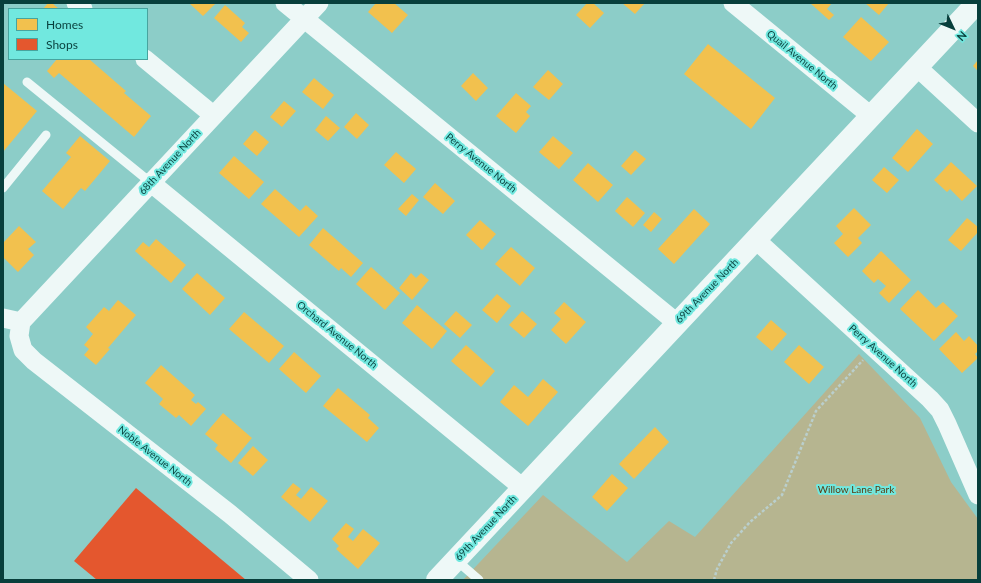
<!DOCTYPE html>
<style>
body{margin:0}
#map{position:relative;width:981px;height:583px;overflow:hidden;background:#8ccdc8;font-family:Lato,sans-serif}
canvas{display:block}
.frame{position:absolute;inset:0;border:4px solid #083f3c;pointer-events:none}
.legend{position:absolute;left:8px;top:8px;width:140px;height:52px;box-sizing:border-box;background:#71e8df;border:1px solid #47a49e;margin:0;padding:5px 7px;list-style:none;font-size:12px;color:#083f3c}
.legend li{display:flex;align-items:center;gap:8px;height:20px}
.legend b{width:20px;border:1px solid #47a49e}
.north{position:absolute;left:933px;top:8px;width:40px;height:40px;-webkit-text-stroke:3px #71e8df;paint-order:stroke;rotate:133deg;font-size:11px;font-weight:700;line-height:16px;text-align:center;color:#083f3c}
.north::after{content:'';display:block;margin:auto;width:14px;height:18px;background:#083f3c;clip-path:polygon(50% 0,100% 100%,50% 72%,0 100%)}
</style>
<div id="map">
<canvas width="981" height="583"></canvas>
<div class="frame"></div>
<ul class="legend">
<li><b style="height:11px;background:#f2c14e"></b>Homes</li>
<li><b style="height:11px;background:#e4572e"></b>Shops</li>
</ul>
<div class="north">N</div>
</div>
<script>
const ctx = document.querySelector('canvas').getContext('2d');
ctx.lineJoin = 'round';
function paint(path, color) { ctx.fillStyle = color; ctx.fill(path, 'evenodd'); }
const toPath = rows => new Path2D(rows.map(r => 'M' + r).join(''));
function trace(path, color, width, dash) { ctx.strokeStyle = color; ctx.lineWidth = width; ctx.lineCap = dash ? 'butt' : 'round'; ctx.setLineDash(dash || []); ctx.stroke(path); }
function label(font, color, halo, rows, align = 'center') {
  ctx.font = font + ' Lato,sans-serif'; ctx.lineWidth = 4; ctx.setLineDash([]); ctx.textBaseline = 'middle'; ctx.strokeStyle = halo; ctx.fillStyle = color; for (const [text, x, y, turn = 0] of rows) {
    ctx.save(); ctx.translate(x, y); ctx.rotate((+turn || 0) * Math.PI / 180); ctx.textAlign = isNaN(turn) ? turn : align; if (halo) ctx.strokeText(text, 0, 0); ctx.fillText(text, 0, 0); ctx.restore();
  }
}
const green = toPath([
 [859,354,920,418,951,482,978,519,978,580,463,580,543,495,627,562,669,521,695,537]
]);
const homes = toPath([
 [48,3,52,3,59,9,43,9],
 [189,3,216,3,203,16],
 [376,3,394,3,408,15,392,33,368,12],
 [587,3,593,3,604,13,590,28,576,15],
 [622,3,645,3,635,14],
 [810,3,832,3,827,9,834,15,829,20],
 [865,3,889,3,879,15],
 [225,5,245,23,242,27,249,33,241,42,214,18],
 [861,17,889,42,871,61,843,37],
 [708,44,775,98,751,129,684,74],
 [57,59,89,59,126,91,124,93,151,116,134,137,59,73,54,78,47,71],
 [978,60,978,71,973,66],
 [548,70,563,84,549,100,533,87],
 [473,73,488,88,476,101,461,86],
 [314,78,334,95,323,109,302,92],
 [3,83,37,111,3,152],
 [516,93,531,106,526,112,530,116,516,133,496,116],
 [284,101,296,111,282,127,270,117],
 [356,113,369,125,357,139,344,127],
 [326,116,340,128,328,141,315,130],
 [917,129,933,144,908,172,892,158],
 [255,130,269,142,257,156,243,144],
 [80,136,110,161,85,191,81,188,63,209,42,191,71,157,66,153],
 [553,136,573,153,559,169,539,152],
 [635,150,646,159,631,175,621,166],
 [396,152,416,169,404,183,384,165],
 [234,156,264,182,249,199,219,173],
 [951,162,977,186,962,201,950,189,947,192,934,180],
 [588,163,613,185,598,202,573,180],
 [884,167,899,180,887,193,872,180],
 [435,183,455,201,443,214,423,197],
 [275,189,300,211,306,205,318,216,299,237,261,204],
 [412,194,419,200,406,216,398,209],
 [627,197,645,213,633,227,615,211],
 [854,208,871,225,858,238,862,243,848,257,834,243,843,234,836,226],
 [694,209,710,224,674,264,658,249],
 [654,212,662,219,651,232,643,225],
 [967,218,978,227,978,232,961,251,948,240],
 [480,220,496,234,482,250,466,235],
 [19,226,36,242,28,249,34,255,18,272,3,257,3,243],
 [323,228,363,263,351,277,341,268,339,271,309,245],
 [156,239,186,265,171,283,135,251,143,242,149,247],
 [511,247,535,268,520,286,495,264],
 [881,251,911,280,889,303,879,293,886,286,878,279,874,283,862,271],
 [371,267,400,293,385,310,356,284],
 [197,273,225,298,210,315,182,289],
 [411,273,416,278,421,273,429,280,412,300,399,288],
 [918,290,936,308,943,302,958,316,934,341,900,309],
 [497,294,511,306,497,323,482,310],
 [118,300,136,315,108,348,110,349,96,365,84,355,89,349,84,345,93,334,86,327,104,307,109,311],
 [564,302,586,322,566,344,551,330,561,319,554,313],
 [417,305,447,331,432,349,402,323],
 [456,311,472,325,460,338,444,324],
 [522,311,537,324,524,338,509,325],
 [244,312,284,346,269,363,229,329],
 [771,320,787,334,772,351,756,337],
 [956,332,964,341,969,336,978,346,978,351,975,354,978,358,962,373,939,349],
 [466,345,495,371,481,387,451,361],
 [799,345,824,367,809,384,784,362],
 [294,352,321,376,306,393,279,369],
 [161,365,195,395,191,400,196,404,198,402,206,409,191,426,179,415,176,418,159,404,163,399,145,383],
 [543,379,558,392,528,426,500,402,514,385,528,397],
 [338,388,370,415,368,418,379,428,367,442,323,406],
 [223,413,252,438,231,463,215,449,218,445,205,434],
 [655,427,669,442,634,479,619,464],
 [253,446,268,460,253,476,238,463],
 [612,474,628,488,607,511,592,497],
 [293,483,301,489,296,495,301,499,311,487,328,501,310,522,281,497],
 [346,523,354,529,348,537,353,541,363,529,380,543,358,569,336,549,339,546,332,539]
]);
const shops = toPath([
 [136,488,246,580,97,580,74,561]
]);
const path = toPath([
 [714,580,717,569,731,543,750,522,782,495,816,411,863,360]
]);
const service = toPath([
 [27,82,150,182],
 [3,188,46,135],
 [456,560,479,580]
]);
const minor = toPath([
 [76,3,83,9],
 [285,3,677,323],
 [733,3,871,116],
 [145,59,213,115],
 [917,67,978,123],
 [150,182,523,488],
 [756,240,930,399,940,410,947,424,978,495],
 [3,318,21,322],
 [21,322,319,3],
 [21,322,19,336,23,350,34,361,230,514,309,580]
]);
const tertiary = toPath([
 [437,580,977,3]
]);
const streetNames = [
 ["Quail Avenue North",802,60,39],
 ["68th Avenue North",170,162,-47],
 ["Perry Avenue North",481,163,39],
 ["69th Avenue North",707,291,-46],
 ["Orchard Avenue North",337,335,39],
 ["Perry Avenue North",883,356,42],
 ["Noble Avenue North",155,456,38],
 ["69th Avenue North",486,528,-47]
];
const parkNames = [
 ["Willow Lane Park",856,490]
];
paint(green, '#b6b590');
paint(homes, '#f2c14e');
paint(shops, '#e4572e');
trace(path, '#bacfcd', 2.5, [3, 2]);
trace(service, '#eef8f7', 9);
trace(minor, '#eef8f7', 19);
trace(tertiary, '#eef8f7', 22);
label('10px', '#083f3c', '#71e8df', streetNames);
label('10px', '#583911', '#71e8df', parkNames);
</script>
